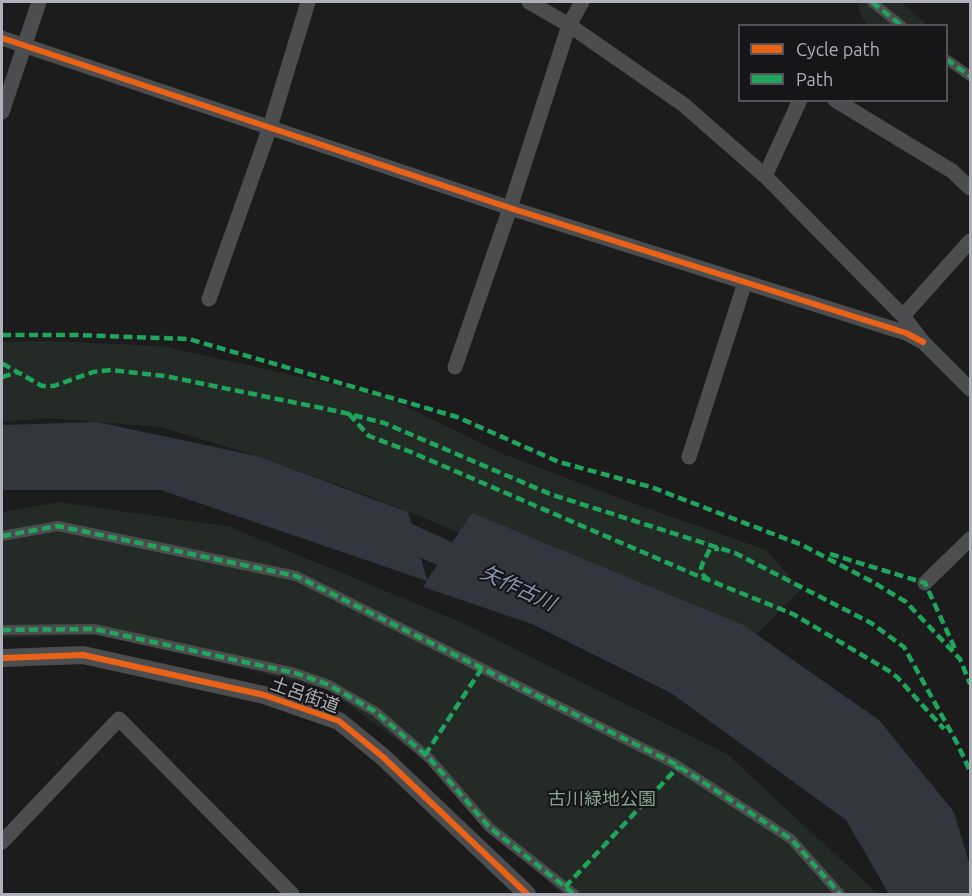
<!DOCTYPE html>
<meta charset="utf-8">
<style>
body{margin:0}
#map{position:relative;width:972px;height:896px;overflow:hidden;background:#1c1c1c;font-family:Ubuntu,sans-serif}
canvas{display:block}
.frame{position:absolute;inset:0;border:3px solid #aeb0bb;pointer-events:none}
.legend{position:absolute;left:738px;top:24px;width:210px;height:78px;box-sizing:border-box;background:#161518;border:2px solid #535359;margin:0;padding:8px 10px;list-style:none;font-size:18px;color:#aeb0bb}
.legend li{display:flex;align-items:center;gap:12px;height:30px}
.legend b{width:30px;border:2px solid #535359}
</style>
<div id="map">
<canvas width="972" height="896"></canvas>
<div class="frame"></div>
<ul class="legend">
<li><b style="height:8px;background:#ea6118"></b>Cycle path</li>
<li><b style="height:8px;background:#20a55d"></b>Path</li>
</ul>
</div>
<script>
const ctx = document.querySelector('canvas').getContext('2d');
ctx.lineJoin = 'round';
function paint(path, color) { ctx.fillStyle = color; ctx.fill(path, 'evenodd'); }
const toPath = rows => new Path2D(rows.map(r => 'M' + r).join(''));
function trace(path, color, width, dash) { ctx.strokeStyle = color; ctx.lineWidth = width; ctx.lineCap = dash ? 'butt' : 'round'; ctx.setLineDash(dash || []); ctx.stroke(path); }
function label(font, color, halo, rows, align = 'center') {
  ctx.font = font + ' Ubuntu,"Noto Sans JP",sans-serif'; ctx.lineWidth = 4.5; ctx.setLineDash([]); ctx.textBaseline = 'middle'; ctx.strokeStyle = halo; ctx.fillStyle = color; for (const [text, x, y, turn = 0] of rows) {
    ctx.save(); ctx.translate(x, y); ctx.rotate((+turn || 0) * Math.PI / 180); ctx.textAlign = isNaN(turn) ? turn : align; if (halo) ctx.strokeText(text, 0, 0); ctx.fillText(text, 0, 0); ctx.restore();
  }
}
const green = toPath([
 [857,2,901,2,927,25,868,25,862,17],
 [46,341,162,346,385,396,503,454,638,505,766,550,801,589,744,647,369,496,257,456,161,427,46,418,2,422,2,342],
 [59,502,230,527,456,620,727,754,878,894,561,894,426,761,329,690,109,634,2,638,2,512]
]);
const water = toPath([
 [97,422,257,456,408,512,427,580,472,513,743,625,879,720,954,812,970,866,970,894,889,894,846,820,671,693,532,624,423,587,427,581,161,490,2,490,2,425]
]);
const river = toPath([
 [382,525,478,569]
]);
const pedestrian = toPath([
 [872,2,902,26],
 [946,59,970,76],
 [2,536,58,526,296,576,675,764,791,839,840,894],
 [2,630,94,629,295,673,329,685,376,712,430,759,489,827,574,894]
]);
const minor = toPath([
 [529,2,569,25,684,105,765,176,903,316,923,342,970,389],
 [2,38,510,208,906,333,923,342],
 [835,100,952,171,970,188],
 [2,112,39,2],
 [765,176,800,100],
 [209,299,270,127,308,2],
 [903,316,970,241],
 [455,367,510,208,569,25,582,2],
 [689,457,745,282],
 [925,583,970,539],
 [2,842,119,719,292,894]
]);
const tertiary = toPath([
 [2,658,83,655,264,695,339,721,383,757,527,894]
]);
const quiet = toPath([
 [872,2,902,26],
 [946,59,970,76],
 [2,335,75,335,189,339,457,417,559,462,651,487,802,545,871,581,906,602,960,659,970,684],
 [2,364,5,365,42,386,54,386,93,372,111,370,165,376,341,412,384,423,550,494,735,553,871,623,904,647,957,743,970,771],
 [2,377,18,372],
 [349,414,369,436,411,452,691,573,793,614,889,671,897,677,944,729],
 [2,536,58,526,296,576,675,764,791,839,840,894],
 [830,554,925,583,956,651],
 [709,580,702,574,701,568,703,562,710,549,719,549],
 [2,630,94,629,295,673,329,685,376,712,430,759,489,827,574,894],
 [425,755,482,668],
 [565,887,679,766]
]);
const cycleway = toPath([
 [2,38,510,208,906,333,923,342],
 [2,658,83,655,264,695,339,721,383,757,527,894]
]);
const streetNames = [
 ["土呂街道",305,695,20]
];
const parkNames = [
 ["古川緑地公園",602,799]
];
const waterNames = [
 ["矢作古川",518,588,25]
];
paint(green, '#242b26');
paint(water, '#31363f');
trace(river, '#31363f', 27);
trace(pedestrian, '#4c4d4e', 10);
trace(minor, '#4c4d4e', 15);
trace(tertiary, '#4c4d4e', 18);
trace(quiet, '#20a55d', 4.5, [9, 4.5]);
trace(cycleway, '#ea6118', 6);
label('18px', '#aeb0bb', '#161518', streetNames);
label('18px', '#86a58d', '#161518', parkNames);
label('italic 20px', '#8898b3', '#161518', waterNames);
</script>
